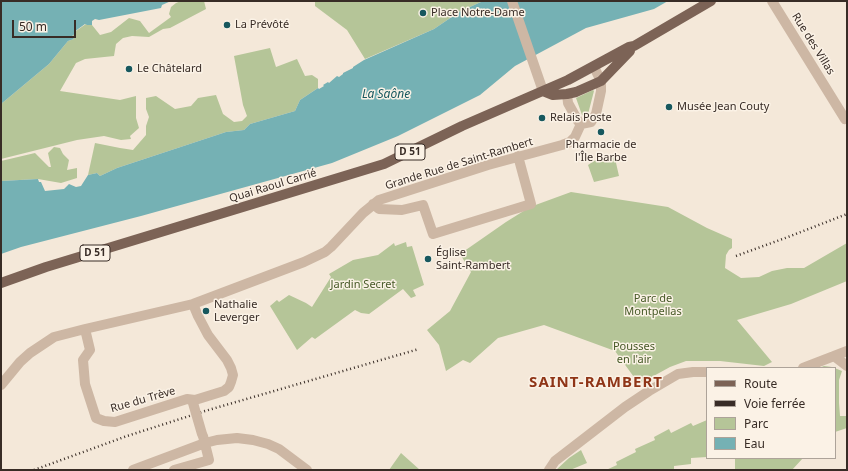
<!DOCTYPE html>
<meta charset="utf-8">
<style>
body{margin:0}
#map{position:relative;width:848px;height:471px;overflow:hidden;background:#f4e8d9;font-family:"Noto Sans",sans-serif}
canvas{display:block}
.frame{position:absolute;inset:0;border:2px solid #382c26;pointer-events:none}
.legend{position:absolute;left:706px;top:367px;width:130px;height:92px;box-sizing:border-box;background:#fbf2e6;border:1px solid #ada399;margin:0;padding:5px 7px;list-style:none;font-size:12px;color:#382c26}
.legend li{display:flex;align-items:center;gap:8px;height:20px}
.legend b{width:20px;border:1px solid #ada399}
.scale{position:absolute;left:12px;top:20px;width:64px;height:18px;box-sizing:border-box;border:2px solid #382c26;border-top:0;padding-left:5px;font-size:12px;line-height:14px;white-space:nowrap;color:#382c26;-webkit-text-stroke:3px #fbf2e6;paint-order:stroke}
</style>
<div id="map">
<canvas width="848" height="471"></canvas>
<div class="frame"></div>
<ul class="legend">
<li><b style="height:5px;background:#7c6356"></b>Route</li>
<li><b style="height:5px;background:#382c26"></b>Voie ferrée</li>
<li><b style="height:11px;background:#b5c598"></b>Parc</li>
<li><b style="height:11px;background:#75b1b4"></b>Eau</li>
</ul>
<div class="scale">50 m</div>
</div>
<script>
const ctx = document.querySelector('canvas').getContext('2d');
ctx.lineJoin = 'round';
function paint(path, color) { ctx.fillStyle = color; ctx.fill(path, 'evenodd'); }
const toPath = rows => new Path2D(rows.map(r => 'M' + r).join(''));
function trace(path, color, width, dash) { ctx.strokeStyle = color; ctx.lineWidth = width; ctx.lineCap = dash ? 'butt' : 'round'; ctx.setLineDash(dash || []); ctx.stroke(path); }
function label(font, color, halo, rows, align = 'center') {
  ctx.font = font + ' "Noto Sans",sans-serif'; ctx.lineWidth = 3; ctx.setLineDash([]); ctx.textBaseline = 'middle'; ctx.strokeStyle = halo; ctx.fillStyle = color; for (const [text, x, y, turn = 0] of rows) {
    ctx.save(); ctx.translate(x, y); ctx.rotate((+turn || 0) * Math.PI / 180); ctx.textAlign = isNaN(turn) ? turn : align; if (halo) ctx.strokeText(text, 0, 0); ctx.fillText(text, 0, 0); ctx.restore();
  }
}
const green = toPath([
 [181,1,204,1,206,9,170,28,163,29,149,37,132,36,123,38,116,44,114,56,85,59,76,63,60,91,120,100,136,96,136,118,139,128,130,136,131,139,121,140,104,136,77,140,1,159,1,104,49,64,68,41,74,39,72,36,75,34,73,33,86,24,87,25,92,25,100,35,111,32,129,18,140,21,149,33,171,17,169,14,171,7,176,3],
 [315,1,483,1,459,12,434,29,365,59,347,30,315,6],
 [270,48,276,67,297,59,305,76,312,75,318,79,318,88,300,100,295,111,250,124,244,130,226,132,117,168,100,176,97,173,88,175,95,143,120,148,133,150,146,135,146,126,149,117,146,109,146,98,156,96,175,109,191,106,198,98,216,95,223,114,234,122,242,121,247,116,243,105,234,56],
 [593,90,594,91,588,114,585,116,582,115,576,98],
 [54,147,60,148,63,154,69,160,67,170,77,168,77,178,61,183,38,179,1,181,1,161,35,153,49,167,51,167,48,153],
 [614,154,619,176,594,182,588,165,594,161],
 [571,192,668,207,707,228,732,239,732,248,729,250,726,255,725,268,741,278,759,277,772,271,787,268,804,268,847,243,847,281,791,304,737,320,772,362,764,366,720,361,686,361,670,367,639,384,615,351,544,325,498,338,470,363,463,360,446,371,439,345,427,330,450,311,471,272,460,254,506,222,530,207],
 [406,242,407,247,412,246,424,285,413,290,416,296,411,298,403,289,369,314,361,313,355,310,315,339,312,337,297,350,270,306,277,300,279,302,289,295,306,303,312,307,331,277,329,274,353,260,378,255,394,243,395,246],
 [824,366,832,367,842,371,839,380,839,403,840,416,847,416,847,428,835,432,835,368,819,368],
 [707,420,707,457,691,458,691,464,674,466,674,470,606,470,617,465,616,462,636,452,635,449,655,440,654,437,669,429,671,433,691,423,693,426],
 [581,450,587,463,570,470,556,470,569,458],
 [401,453,420,470,389,470],
 [735,458,803,458,792,470,735,470]
]);
const water = toPath([
 [1,1,171,1,162,5,161,8,99,20,95,19,92,21,92,25,87,25,85,24,74,32,75,34,72,36,74,39,68,41,49,64,1,104],
 [483,1,668,1,654,9,586,28,515,66,480,95,398,136,332,163,141,216,21,247,1,254,1,181,38,179,39,182,41,182,45,191,64,189,69,184,76,187,81,186,88,175,97,173,100,176,117,168,226,132,244,130,250,124,295,111,300,100,318,88,319,89,324,86,323,85,328,82,329,83,337,76,339,77,343,74,343,73,353,68,353,67,364,60,434,29,459,12]
]);
const minor = toPath([
 [512,1,543,91],
 [772,1,845,119,847,118],
 [567,94,568,103,578,121,581,124,591,122,596,114,601,91,601,81,594,67],
 [373,204,379,209,402,210,423,205,433,234,531,204,518,156],
 [85,329,90,350,83,360,85,384,96,418,104,421,115,422,187,399,195,400,224,391,229,387,231,382,233,375,231,368,227,360,208,335,198,316,193,304],
 [834,356,847,366],
 [803,368,847,351],
 [1,385,20,362,30,353,54,337,85,329,193,304,304,262,325,252,331,247,363,213,379,200,488,165,562,145,570,142,575,137,581,124],
 [133,470,205,443,217,440,237,438,253,440,268,444,279,449,307,470],
 [174,470,209,460,203,436],
 [549,470,555,461,625,407,649,391,678,374,693,372,707,372]
]);
const major = toPath([
 [543,91,553,95,567,94,576,92,601,81,630,51],
 [1,283,46,267,384,164,462,126,568,80,629,47,634,46,711,1]
]);
const rail = toPath([
 [736,256,788,237,847,214],
 [34,470,127,436,205,411,419,349]
]);
const minorBridge = toPath([
 [193,403,202,434]
]);
const markers = [
 [423,13,4,"#17585e"],
 [227,25,4,"#17585e"],
 [129,69,4,"#17585e"],
 [669,107,4,"#17585e"],
 [542,118,4,"#17585e"],
 [601,132,4,"#17585e"],
 [428,259,4,"#17585e"],
 [206,311,4,"#17585e"]
];
const shields = [
 [410,152,30],
 [95,253,30]
];
const shieldNames = [
 ["D 51",410,152],
 ["D 51",95,253]
];
const poiNames = [
 ["Place Notre-Dame",431,13],
 ["La Prévôté",235,25],
 ["Le Châtelard",137,69],
 ["Musée Jean Couty",677,107],
 ["Relais Poste",550,118],
 ["Pharmacie de",601,145,"center"],
 ["l'Île Barbe",601,158,"center"],
 ["Église",436,253],
 ["Saint-Rambert",436,266],
 ["Nathalie",214,305],
 ["Leverger",214,318]
];
const streetNames = [
 ["Rue des Villas",813,44,58],
 ["Grande Rue de Saint-Rambert",459,164,-17],
 ["Quai Raoul Carrié",273,186,-17],
 ["Rue du Trève",143,400,-16]
];
const parkNames = [
 ["Jardin Secret",363,285],
 ["Parc de",653,299],
 ["Montpellas",653,312],
 ["Pousses",634,347],
 ["en l'air",634,360]
];
const waterNames = [
 ["La Saône",386,95]
];
const districtNames = [
 ["SAINT-RAMBERT",596,383]
];
paint(green, '#b5c598');
paint(water, '#75b1b4');
trace(minor, '#cdb7a4', 10);
trace(major, '#7c6356', 10);
trace(rail, '#382c26', 2.5, [1, 3]);
trace(minorBridge, '#cdb7a4', 10);
for (const [x, y, r, color] of markers) { const dot = new Path2D(); dot.arc(x, y, r, 0, 2 * Math.PI); ctx.fillStyle = color; ctx.fill(dot); trace(dot, '#fbf2e6', 1.5); }
for (const [x, y, w] of shields) { const box = new Path2D(); box.roundRect(x - w / 2, y - 8, w, 16, 3); ctx.fillStyle = '#fbf2e6'; ctx.fill(box); trace(box, '#382c26', 1); }
label('bold 10px', '#382c26', null, shieldNames);
label('11px', '#382c26', '#fbf2e6', poiNames, 'left');
label('11px', '#382c26', '#fbf2e6', streetNames);
label('11px', '#465927', '#fbf2e6', parkNames);
label('italic 12px', '#17585e', '#fbf2e6', waterNames);
ctx.letterSpacing = '1px';
label('bold 15px', '#8f3517', '#fbf2e6', districtNames);
ctx.letterSpacing = '0px';
</script>
